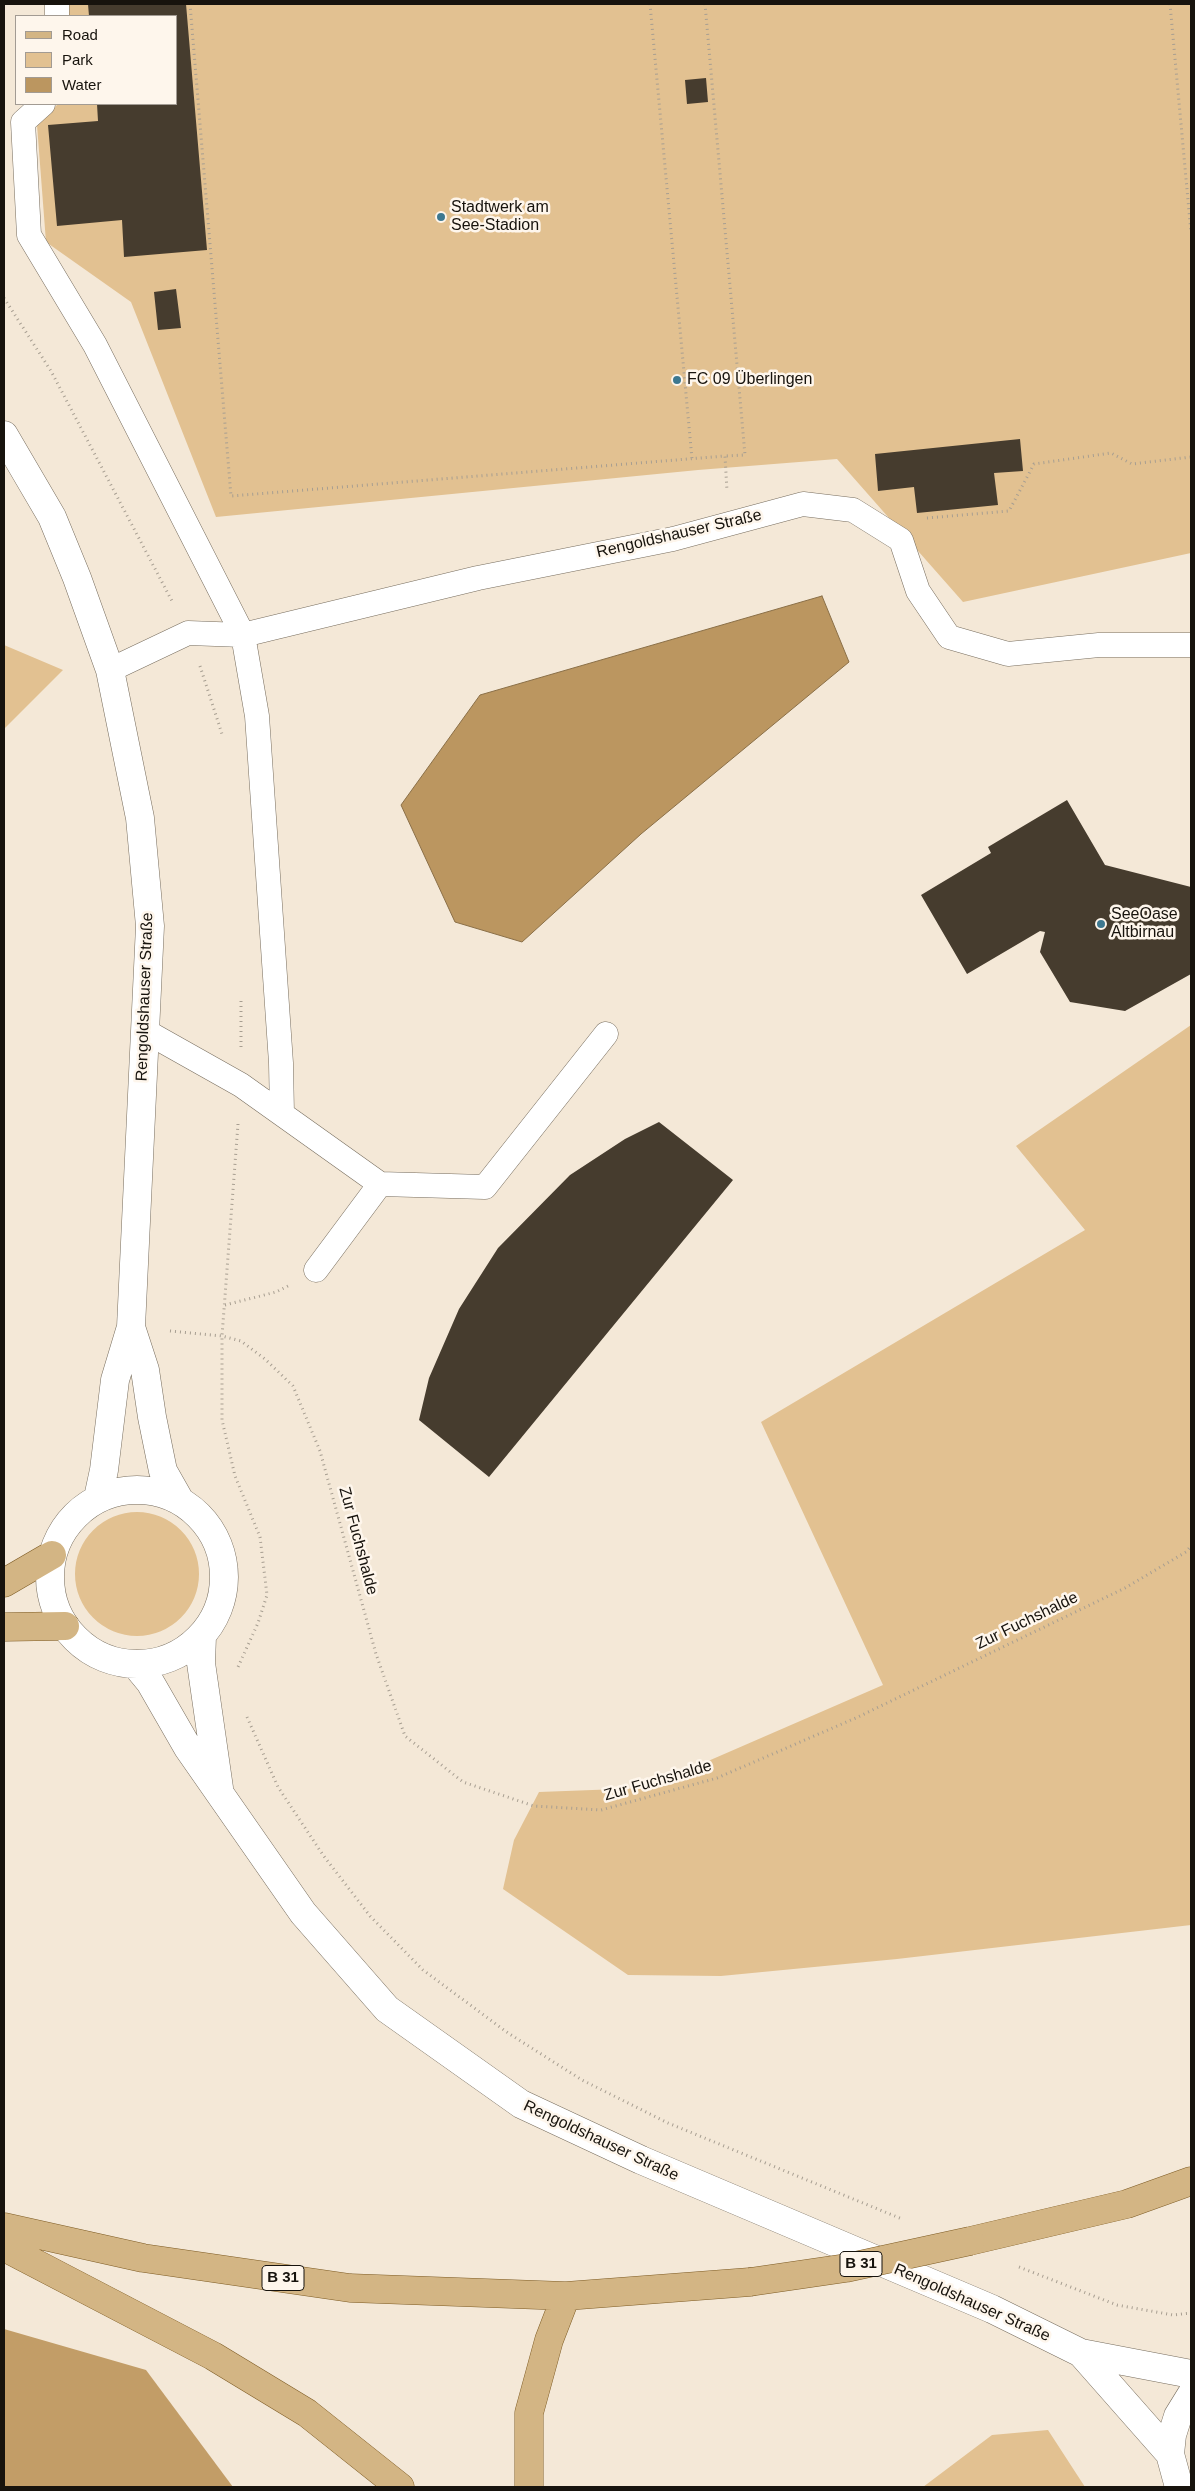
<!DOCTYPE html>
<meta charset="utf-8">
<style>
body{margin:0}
#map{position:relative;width:1195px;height:2491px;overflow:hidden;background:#f4e8d7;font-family:Arial,sans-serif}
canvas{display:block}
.frame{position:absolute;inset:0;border:5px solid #17130d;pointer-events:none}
.legend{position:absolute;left:15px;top:15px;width:162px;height:90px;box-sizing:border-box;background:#fef6ec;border:1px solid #a29b93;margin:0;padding:6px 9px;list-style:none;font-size:15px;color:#17130d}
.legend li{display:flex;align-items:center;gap:10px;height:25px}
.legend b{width:25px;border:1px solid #a29b93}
</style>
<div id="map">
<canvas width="1195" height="2491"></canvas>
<div class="frame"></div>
<ul class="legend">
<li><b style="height:6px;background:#d3b584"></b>Road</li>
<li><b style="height:14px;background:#e2c191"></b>Park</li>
<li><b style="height:14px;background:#bb9660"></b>Water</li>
</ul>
</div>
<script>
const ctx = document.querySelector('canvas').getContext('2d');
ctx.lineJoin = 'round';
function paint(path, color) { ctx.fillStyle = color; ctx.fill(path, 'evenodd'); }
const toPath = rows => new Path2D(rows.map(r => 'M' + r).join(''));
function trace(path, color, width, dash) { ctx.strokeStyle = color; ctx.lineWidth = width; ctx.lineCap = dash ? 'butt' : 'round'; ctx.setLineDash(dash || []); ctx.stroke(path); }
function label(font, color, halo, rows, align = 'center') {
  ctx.font = font + ' Arial,sans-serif'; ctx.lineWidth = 5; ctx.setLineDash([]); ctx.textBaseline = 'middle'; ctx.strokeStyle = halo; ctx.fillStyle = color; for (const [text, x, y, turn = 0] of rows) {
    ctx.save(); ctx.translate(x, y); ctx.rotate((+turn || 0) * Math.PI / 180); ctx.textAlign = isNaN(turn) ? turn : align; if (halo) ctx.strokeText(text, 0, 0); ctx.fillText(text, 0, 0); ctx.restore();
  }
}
const green = toPath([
 [65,4,1191,4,1191,553,963,602,837,459,698,470,216,517,131,302,46,242,37,125,58,104,176,104,176,16,65,16],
 [4,645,63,670,4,729],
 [1191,1025,1191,1925,897,1959,721,1976,628,1975,503,1889,514,1840,539,1792,646,1788,883,1685,761,1422,1085,1230,1016,1146],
 '75 1574a62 62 0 1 1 124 0a62 62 0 1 1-124 0Z',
 [1048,2430,1085,2487,923,2487,992,2435]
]);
const forest = toPath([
 [4,2329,146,2370,233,2487,4,2487]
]);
const water = toPath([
 [822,596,849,662,641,834,522,942,455,922,401,805,480,695,822,596]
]);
const building = toPath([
 [88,4,186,4,207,250,124,257,122,220,57,226,48,125,98,121,97,104,176,104,176,16,89,16],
 [706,78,708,102,687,104,685,80],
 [176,289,181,328,158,330,154,292],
 [1020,439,1023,471,994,473,998,505,917,513,914,487,878,491,875,454],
 [1067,800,1105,865,1191,887,1191,974,1125,1011,1070,1002,1040,952,1045,932,1040,931,967,974,921,895,991,853,988,847],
 [659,1122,733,1180,489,1477,419,1420,429,1378,459,1309,498,1248,570,1175,625,1139]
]);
const path = toPath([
 [190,4,231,496,725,456,727,491],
 [650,4,692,459],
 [705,4,745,455,725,456],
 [1170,4,1191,233],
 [4,298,51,371,173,603],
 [927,518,1009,511,1034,464,1111,453,1132,464,1191,457],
 [200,666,222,734],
 [241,1001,241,1047],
 [238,1124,222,1336,222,1420,235,1476,260,1537,267,1595,258,1623,238,1667],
 [225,1305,276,1292,288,1286],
 [170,1331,222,1336,241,1341,265,1359,293,1386,320,1451,376,1654,405,1736,463,1782,534,1806,601,1810,717,1778,858,1717,1125,1588,1186,1552,1191,1546],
 [247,1717,278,1787,323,1855,370,1916,423,1970,508,2033,582,2080,668,2123,902,2219],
 [1019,2267,1117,2305,1173,2315,1191,2313]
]);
const service = toPath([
 [57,4,57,16],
 [43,104,23,122,29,235,95,345,243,635,257,716,281,1063,282,1114],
 [110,670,188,633,243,635,478,578,673,539,803,504,853,510,901,540,918,591,949,637,1008,654,1099,645,1191,645],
 [145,1031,241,1085,380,1184,485,1187,606,1034],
 [316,1270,380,1184]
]);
const tertiary = toPath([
 [4,435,52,517,77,578,110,670,140,818,150,926,131,1327,115,1380,104,1470,98,1498],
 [131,1327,145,1370,152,1417,163,1471,180,1501],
 '50 1577a87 87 0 1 1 174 0a87 87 0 1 1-174 0Z',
 [202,1636,201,1663,219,1788],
 [136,1665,150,1682,188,1748,303,1913,387,2009,521,2104,641,2160,992,2309,1081,2353,1191,2374],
 [1081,2353,1170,2454],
 [1179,2487,1170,2454,1172,2435,1178,2416,1191,2395]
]);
const primary = toPath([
 [4,1583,52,1555],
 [4,1627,65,1626],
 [4,2227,143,2258,350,2288,566,2296,750,2282],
 [970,2241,1127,2204,1191,2181],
 [4,2247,213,2356,307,2413,400,2487],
 [529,2487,529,2413,549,2340,566,2296]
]);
const primaryBridge = toPath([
 [750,2282,846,2268,970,2241]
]);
const markers = [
 [441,217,5,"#3d7890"],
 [677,380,5,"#3d7890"],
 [1101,924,5,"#3d7890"]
];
const shields = [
 [861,2264,42],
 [283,2278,42]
];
const shieldNames = [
 ["B 31",861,2264],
 ["B 31",283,2278]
];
const poiNames = [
 ["Stadtwerk am",451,208],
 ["See-Stadion",451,226],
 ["FC 09 Überlingen",687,380],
 ["SeeOase",1111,915],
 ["Altbirnau",1111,933]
];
const streetNames = [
 ["Rengoldshauser Straße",679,534,-13],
 ["Rengoldshauser Straße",145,997,-88],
 ["Zur Fuchshalde",358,1541,75],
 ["Zur Fuchshalde",1027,1621,-26],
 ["Zur Fuchshalde",658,1781,-16],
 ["Rengoldshauser Straße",601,2141,25],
 ["Rengoldshauser Straße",972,2303,24]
];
paint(green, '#e2c191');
paint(forest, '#c29d67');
paint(water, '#bb9660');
trace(water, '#8a6f47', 1);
paint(building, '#463c2e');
trace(service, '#776d5e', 25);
trace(tertiary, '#776d5e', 29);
trace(primary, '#7e5c25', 29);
trace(path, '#a79e91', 3, [1, 4]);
trace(service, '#fff', 24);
trace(tertiary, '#fff', 28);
trace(primary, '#d3b584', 28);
trace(primaryBridge, '#7e5c25', 29, []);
trace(primaryBridge, '#d3b584', 28);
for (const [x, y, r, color] of markers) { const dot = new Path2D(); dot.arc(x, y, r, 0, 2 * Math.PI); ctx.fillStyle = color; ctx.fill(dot); trace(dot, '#fef6ec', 2); }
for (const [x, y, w] of shields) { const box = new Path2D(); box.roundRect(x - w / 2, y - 12.5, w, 25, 4); ctx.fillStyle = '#fef6ec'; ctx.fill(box); trace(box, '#17130d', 1); }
label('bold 15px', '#17130d', null, shieldNames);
label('16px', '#17130d', '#fef6ec', poiNames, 'left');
label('16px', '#17130d', '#fef6ec', streetNames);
</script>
